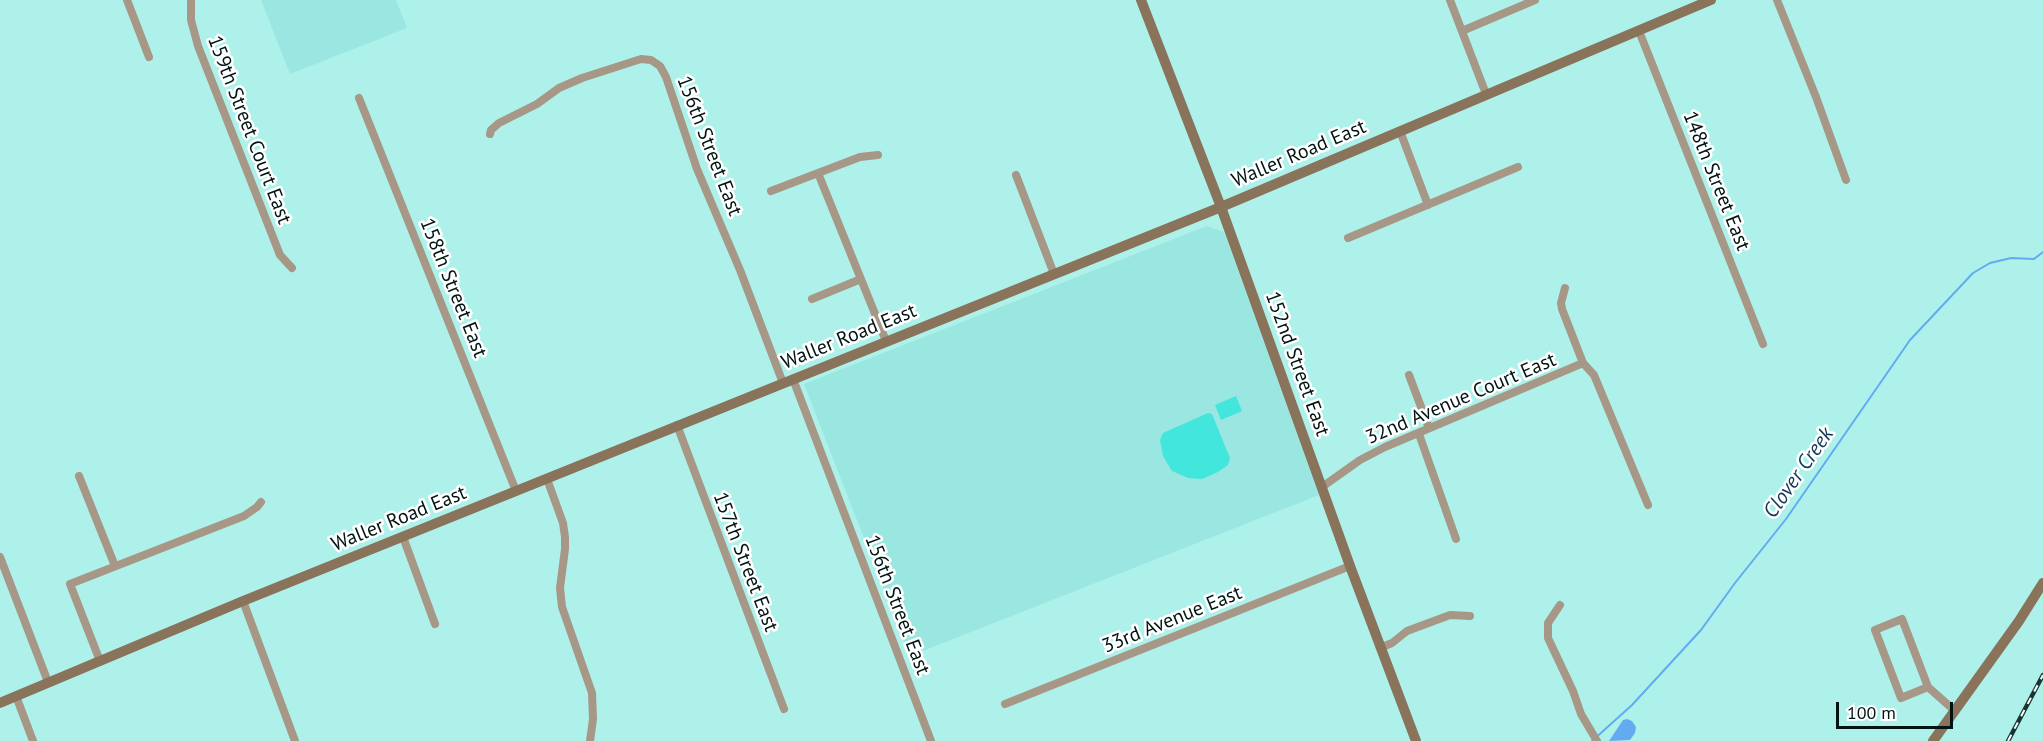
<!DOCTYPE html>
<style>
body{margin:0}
#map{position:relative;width:2043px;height:741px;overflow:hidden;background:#aef1eb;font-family:"PT Sans",sans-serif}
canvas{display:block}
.scale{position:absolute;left:1836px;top:702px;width:117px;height:27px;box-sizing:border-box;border:3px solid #001513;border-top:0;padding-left:8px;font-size:18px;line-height:21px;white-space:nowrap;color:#001513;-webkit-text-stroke:4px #fff;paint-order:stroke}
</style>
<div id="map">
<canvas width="2043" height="741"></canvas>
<div class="scale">100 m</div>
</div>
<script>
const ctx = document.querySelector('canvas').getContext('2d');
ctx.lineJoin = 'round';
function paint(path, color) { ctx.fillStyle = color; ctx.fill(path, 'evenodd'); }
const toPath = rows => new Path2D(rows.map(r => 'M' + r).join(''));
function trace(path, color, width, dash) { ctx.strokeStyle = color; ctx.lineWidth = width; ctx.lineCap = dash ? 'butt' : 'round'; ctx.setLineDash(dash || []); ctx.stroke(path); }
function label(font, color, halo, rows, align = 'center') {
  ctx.font = font + ' "PT Sans",sans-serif'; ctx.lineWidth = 5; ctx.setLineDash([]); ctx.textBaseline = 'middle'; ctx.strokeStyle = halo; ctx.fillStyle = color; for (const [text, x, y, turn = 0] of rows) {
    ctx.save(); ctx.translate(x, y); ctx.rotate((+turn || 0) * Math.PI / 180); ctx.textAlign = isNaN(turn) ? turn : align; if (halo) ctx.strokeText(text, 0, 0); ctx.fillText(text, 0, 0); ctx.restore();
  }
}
const built = toPath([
 [261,0,396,0,407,28,290,74],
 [1207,226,1224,232,1319,495,910,656,804,384]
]);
const green = toPath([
 [1236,396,1242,411,1221,420,1215,405],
 [1208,413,1212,414,1230,458,1228,465,1218,472,1202,479,1188,478,1172,471,1163,456,1160,440,1163,433]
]);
const water = toPath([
 [1627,719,1632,721,1636,727,1635,733,1630,740,1609,741,1623,720]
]);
const stream = toPath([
 [1592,741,1632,705,1701,630,1735,583,1786,519,1910,340,1973,273,1990,263,2011,258,2034,259,2043,252]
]);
const street = toPath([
 [127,0,149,57],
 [191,0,191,20,198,46,280,255,292,268],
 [1450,0,1486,94],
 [1777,0,1816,97,1846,180],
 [1462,31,1535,0],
 [1639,31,1763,344],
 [359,98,516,491],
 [1400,131,1428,205],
 [490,134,491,130,499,123,537,104,559,88,582,78,641,59,651,60,660,66,666,77,697,169,740,270,783,383],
 [818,173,886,341],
 [1016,175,1054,274],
 [771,191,860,157,878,155],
 [1348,238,1518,167],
 [1565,288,1561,303,1562,309,1583,363,1594,375,1648,505],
 [812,299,861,279],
 [1409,375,1429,428],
 [793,379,931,741],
 [677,425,784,709],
 [1419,434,1456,539],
 [79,476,115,566],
 [547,479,563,523,565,537,565,549,560,588,562,607,592,693,593,719,590,741],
 [1322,487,1360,460,1385,447,1583,363],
 [403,537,435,624],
 [0,557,48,682],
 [243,601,295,741],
 [1560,605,1548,623,1548,638,1573,691,1581,714,1597,741],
 [1380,648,1392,643,1407,631,1450,615,1470,616],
 [100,661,70,584,244,516,257,507,261,502],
 [1928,687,1901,698,1875,630,1902,619,1928,687,1955,711],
 [16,696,33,741],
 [1005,704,1350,566]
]);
const secondary = toPath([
 [1141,0,1221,207,1350,566,1416,741],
 [0,703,243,601,1221,207,1711,0],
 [1933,741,2019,621,2043,583]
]);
const rail = toPath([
 [2008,741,2043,675]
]);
const streetNames = [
 ["159th Street Court East",249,130,69],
 ["156th Street East",709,146,69],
 ["Waller Road East",1299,154,-23],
 ["148th Street East",1716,181,68],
 ["158th Street East",453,288,68],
 ["Waller Road East",849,337,-22],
 ["152nd Street East",1297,364,70],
 ["32nd Avenue Court East",1461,399,-23],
 ["Waller Road East",399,519,-22],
 ["157th Street East",745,562,69],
 ["156th Street East",897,605,69],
 ["33rd Avenue East",1172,620,-22]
];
const waterNames = [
 ["Clover Creek",1799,473,-55]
];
paint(built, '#99e7e0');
paint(green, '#42e6dc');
paint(water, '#62abf1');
trace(stream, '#62abf1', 2);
trace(street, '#a79786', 8);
trace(secondary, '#89735a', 10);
trace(rail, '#193533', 4.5);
trace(rail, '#fff', 2, [7]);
label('20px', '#001513', '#fff', streetNames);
label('italic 21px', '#11385b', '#fff', waterNames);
</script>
